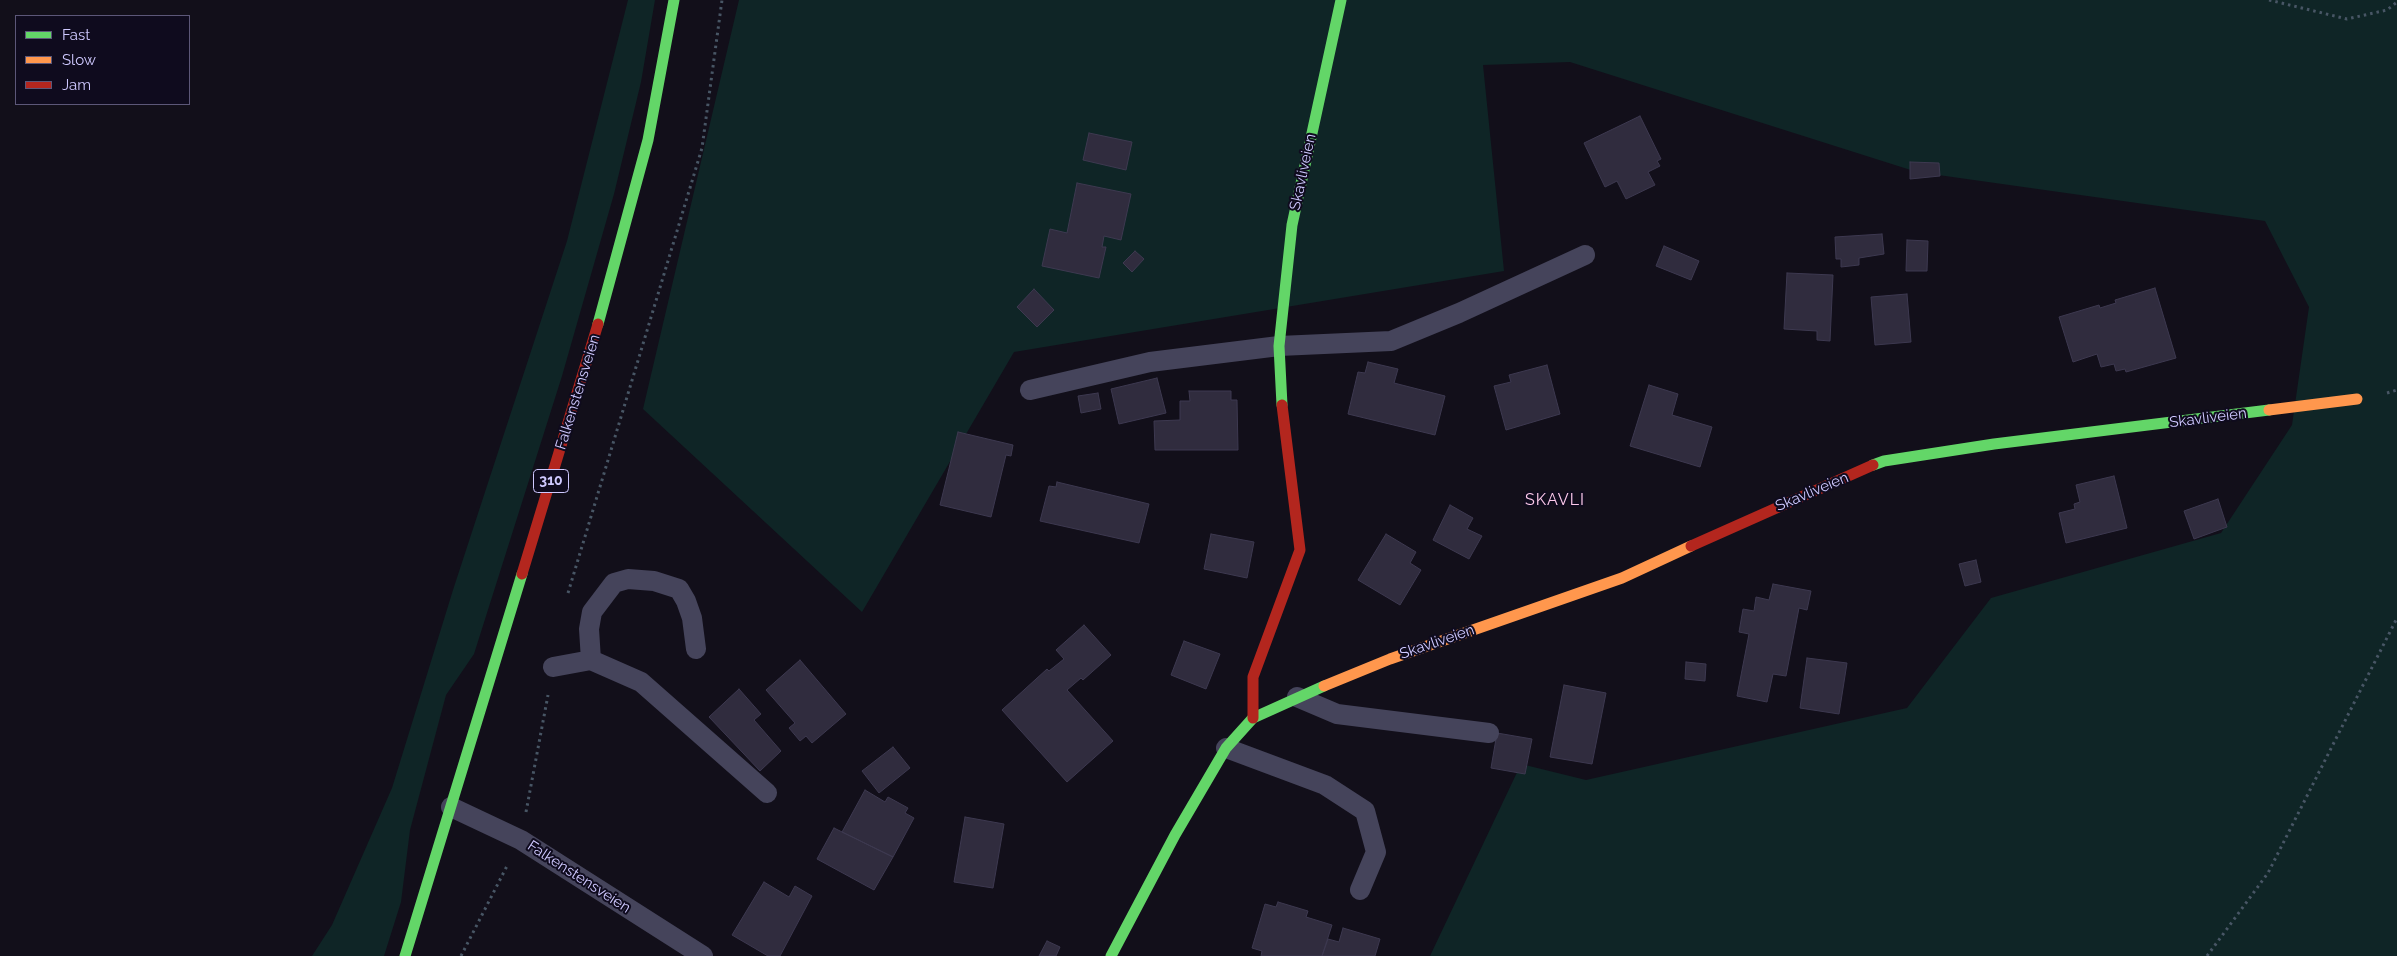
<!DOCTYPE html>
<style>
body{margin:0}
#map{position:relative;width:2397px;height:956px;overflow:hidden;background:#120f1a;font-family:Raleway,sans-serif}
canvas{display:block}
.legend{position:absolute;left:15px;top:15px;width:175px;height:90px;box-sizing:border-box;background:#0f0b1e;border:1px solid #5c5778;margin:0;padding:6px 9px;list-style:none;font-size:15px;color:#cfc9ff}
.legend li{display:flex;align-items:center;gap:10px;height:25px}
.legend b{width:25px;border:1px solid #5c5778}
</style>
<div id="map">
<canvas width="2397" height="956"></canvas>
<ul class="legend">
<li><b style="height:6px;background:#63d668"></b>Fast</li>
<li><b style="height:6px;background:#ff974d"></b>Slow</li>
<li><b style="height:6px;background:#b3261e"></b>Jam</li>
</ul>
</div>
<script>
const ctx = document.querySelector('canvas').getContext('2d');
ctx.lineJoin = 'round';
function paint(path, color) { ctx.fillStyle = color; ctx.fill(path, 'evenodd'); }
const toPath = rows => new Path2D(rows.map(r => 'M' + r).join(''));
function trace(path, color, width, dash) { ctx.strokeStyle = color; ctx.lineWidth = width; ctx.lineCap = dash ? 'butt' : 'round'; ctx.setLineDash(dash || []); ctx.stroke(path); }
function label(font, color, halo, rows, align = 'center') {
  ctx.font = font + ' Raleway,sans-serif'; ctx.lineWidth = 4; ctx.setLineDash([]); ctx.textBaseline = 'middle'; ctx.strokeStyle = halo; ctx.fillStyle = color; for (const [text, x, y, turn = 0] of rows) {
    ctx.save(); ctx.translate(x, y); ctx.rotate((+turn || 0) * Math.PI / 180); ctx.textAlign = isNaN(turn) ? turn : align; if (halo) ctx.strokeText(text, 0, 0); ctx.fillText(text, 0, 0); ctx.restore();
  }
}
const green = toPath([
 [628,0,655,0,641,82,614,194,562,376,474,654,446,695,410,830,401,902,384,956,312,956,332,925,392,788,453,590,567,241],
 [739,0,2397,0,2397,956,1430,956,1521,764,1586,780,1907,708,1991,598,2221,533,2292,425,2309,307,2265,221,1917,172,1570,62,1483,65,1504,271,1014,352,862,612,643,409]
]);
const building = toPath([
 [1640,116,1661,159,1657,161,1660,166,1648,172,1655,185,1626,199,1617,181,1605,187,1584,143,1640,116],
 [1089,133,1132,142,1126,170,1083,160,1089,133],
 [1910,162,1939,163,1940,176,1910,179,1910,162],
 [1077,183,1131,194,1121,240,1104,236,1102,247,1106,247,1099,278,1042,266,1050,229,1067,233,1077,183],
 [1882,234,1884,254,1859,258,1859,265,1841,267,1841,259,1836,259,1835,237,1882,234],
 [1907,240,1928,241,1927,271,1906,271,1907,240],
 [1664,246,1699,261,1691,280,1656,266,1664,246],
 [1135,251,1144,259,1132,272,1123,263,1135,251],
 [1787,273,1833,275,1830,341,1817,340,1817,331,1784,329,1787,273],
 [2155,288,2176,358,2126,372,2125,369,2116,371,2114,364,2101,367,2097,354,2073,362,2059,317,2099,305,2100,308,2116,303,2115,300,2155,288],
 [1034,289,1054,310,1037,327,1017,307,1034,289],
 [1907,294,1911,342,1875,345,1871,297,1907,294],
 [1368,362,1398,369,1394,383,1445,396,1435,435,1348,414,1358,372,1365,373,1368,362],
 [1547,365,1560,414,1506,430,1494,386,1511,382,1509,375,1547,365],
 [1157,378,1166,413,1119,424,1111,389,1157,378],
 [1649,385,1678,394,1672,415,1712,427,1700,467,1630,446,1649,385],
 [1189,391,1231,391,1231,400,1237,400,1238,450,1155,450,1154,421,1180,420,1180,401,1190,401,1189,391],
 [1098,393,1101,409,1081,413,1078,396,1098,393],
 [958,432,1013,445,1011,456,1006,455,991,517,940,505,958,432],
 [2114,476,2127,528,2066,543,2059,513,2075,509,2074,504,2080,502,2076,485,2114,476],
 [1057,482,1149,504,1139,543,1040,521,1049,486,1056,487,1057,482],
 [2218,499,2227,527,2194,539,2184,511,2218,499],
 [1450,505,1473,518,1467,529,1482,536,1469,559,1433,540,1450,505],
 [1211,534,1254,542,1247,578,1204,569,1211,534],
 [1386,534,1416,552,1410,563,1421,570,1400,605,1358,580,1386,534],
 [1976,560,1981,582,1965,586,1959,564,1976,560],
 [1773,584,1811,591,1807,610,1799,608,1786,676,1773,674,1767,702,1737,696,1749,634,1739,632,1743,609,1754,611,1756,597,1769,600,1773,584],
 [1084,625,1111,655,1083,680,1081,678,1067,690,1113,741,1067,782,1002,710,1047,669,1049,671,1064,659,1056,650,1084,625],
 [1184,641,1220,654,1206,689,1171,675,1184,641],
 [1807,658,1847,663,1839,714,1800,708,1807,658],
 [800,660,846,714,812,743,806,736,800,741,789,728,795,723,766,690,800,660],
 [1686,662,1706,664,1705,681,1685,679,1686,662],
 [1564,685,1606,693,1592,764,1550,757,1564,685],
 [739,689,761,714,754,720,781,751,760,771,709,717,739,689],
 [1497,733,1532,739,1525,774,1491,768,1497,733],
 [893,747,910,768,879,793,862,771,893,747],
 [865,790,885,802,888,797,908,808,905,813,914,818,893,857,842,832,865,790],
 [965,817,1004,824,993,888,954,882,965,817],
 [834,828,893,857,874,890,817,859,834,828],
 [764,882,789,897,795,886,812,896,780,956,768,956,732,935,764,882],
 [1278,902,1308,911,1306,917,1332,925,1322,956,1261,956,1262,951,1252,948,1265,904,1276,907,1278,902],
 [1343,928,1380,939,1375,956,1322,956,1328,939,1339,942,1343,928],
 [1047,941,1060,947,1056,956,1039,956,1047,941]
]);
const path = toPath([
 [2269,0,2347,19,2387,10,2397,2],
 [2387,393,2397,390],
 [568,593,702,148,722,0],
 [526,812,548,695],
 [461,956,508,864],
 [2207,956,2268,873,2397,618]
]);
const lane = toPath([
 [1030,390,1150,362,1279,346,1391,341,1459,313,1585,255],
 [591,660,589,629,592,612,614,583,628,579,654,581,679,589,686,601,692,618,696,649],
 [553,667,591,660,641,682,767,793],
 [1297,697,1337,714,1489,733],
 [1226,748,1325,785,1365,811,1376,852,1360,890],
 [451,807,521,840,703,956]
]);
const fast = toPath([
 [598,324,648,140,674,0],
 [1282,405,1279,346,1292,225,1341,0],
 [1873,465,1884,461,1994,444,2269,410],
 [405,956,522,574],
 [1111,956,1175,835,1226,748,1253,718,1324,686]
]);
const slow = toPath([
 [2269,410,2357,399],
 [1324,686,1390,659,1622,578,1691,546]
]);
const jam = toPath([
 [1691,546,1873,465],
 [522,574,598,324],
 [1253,718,1253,677,1300,550,1282,405]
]);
const shields = [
 [551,481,35]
];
const shieldNames = [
 ["310",551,481]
];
const streetNames = [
 ["Skavliveien",1303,172,-78],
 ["Falkenstensveien",578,392,-73],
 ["Skavliveien",2208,418,-7],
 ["Skavliveien",1812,492,-23],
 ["Skavliveien",1437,642,-19],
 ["Falkenstensveien",579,877,33]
];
const neighbourhoodNames = [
 ["SKAVLI",1555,500]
];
paint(green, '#0f2526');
paint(building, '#302c3e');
trace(building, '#3d3950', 1);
trace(path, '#485665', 3, [2.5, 4]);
trace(lane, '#45445b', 20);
trace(fast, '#63d668', 11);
trace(slow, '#ff974d', 11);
trace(jam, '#b3261e', 11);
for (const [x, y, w] of shields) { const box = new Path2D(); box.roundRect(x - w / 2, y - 11.5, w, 23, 4); ctx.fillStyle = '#0f0b1e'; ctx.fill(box); trace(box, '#cfc9ff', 1); }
label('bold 14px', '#cfc9ff', null, shieldNames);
label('15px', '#cfc9ff', '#0f0b1e', streetNames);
ctx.letterSpacing = '1px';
label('16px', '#ffcbec', '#0f0b1e', neighbourhoodNames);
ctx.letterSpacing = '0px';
</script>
